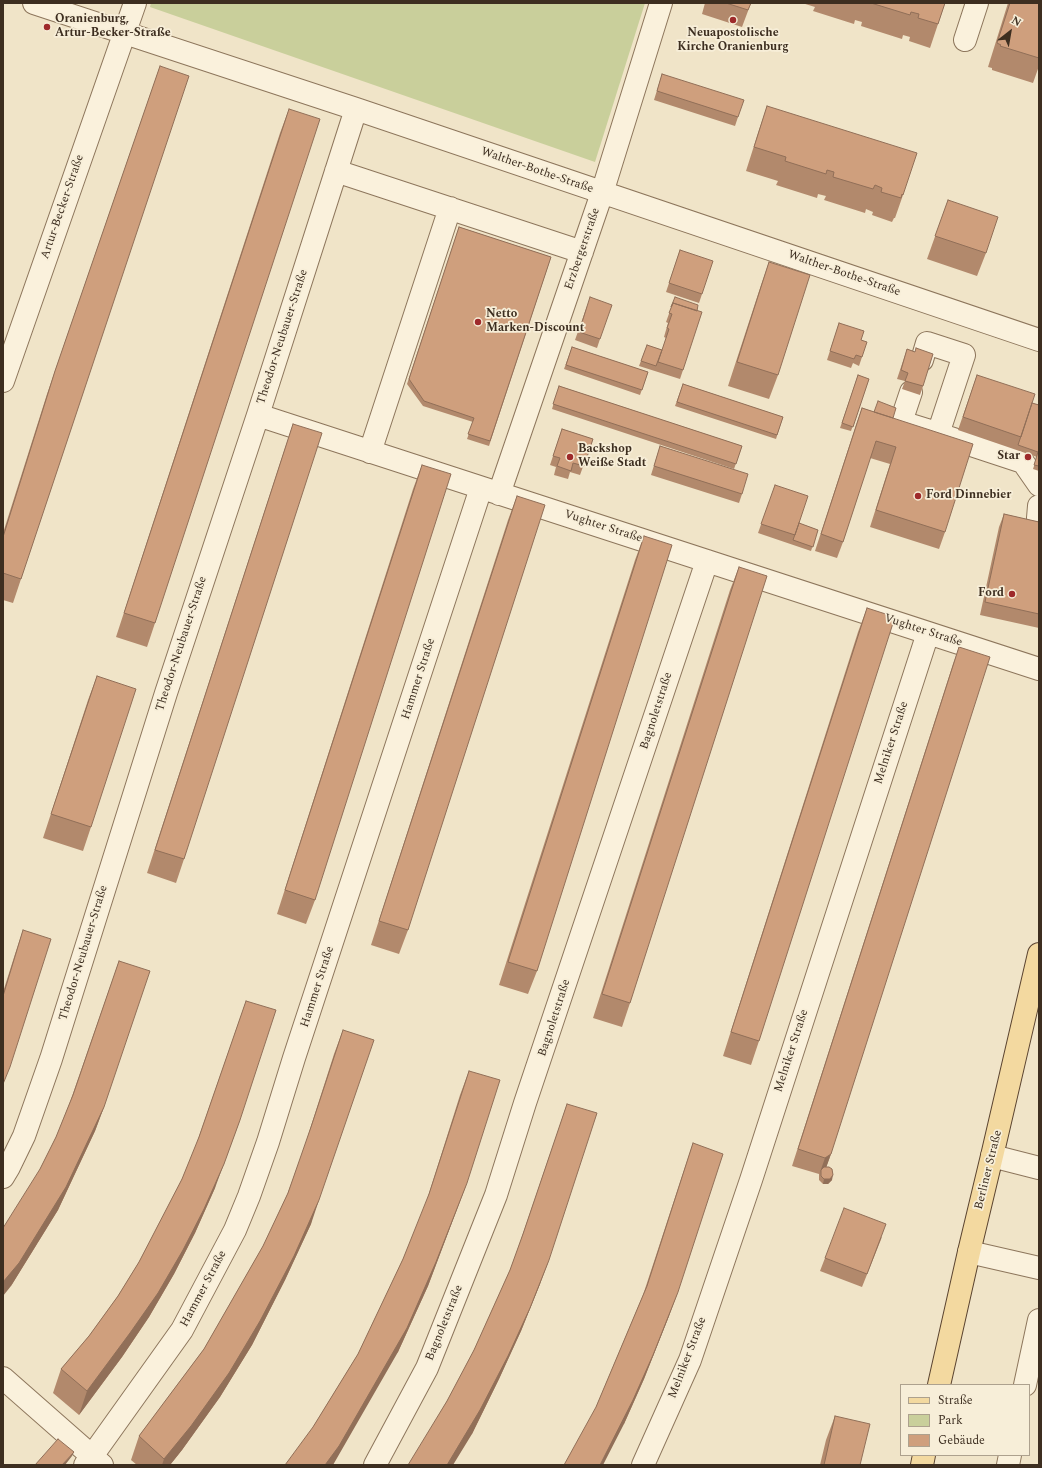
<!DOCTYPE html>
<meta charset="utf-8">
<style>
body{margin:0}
#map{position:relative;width:1042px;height:1468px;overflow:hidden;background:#f0e4c8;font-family:Spectral,serif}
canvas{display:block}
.frame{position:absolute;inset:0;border:4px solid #3d2e20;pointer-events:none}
.legend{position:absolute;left:900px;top:1384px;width:130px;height:72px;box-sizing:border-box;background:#f7eed8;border:1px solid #ada18e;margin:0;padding:5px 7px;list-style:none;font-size:12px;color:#3d2e20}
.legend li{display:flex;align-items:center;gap:8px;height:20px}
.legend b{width:20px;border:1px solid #ada18e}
.north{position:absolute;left:990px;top:12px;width:40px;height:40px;-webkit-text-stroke:3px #f7eed8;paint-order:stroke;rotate:31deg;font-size:11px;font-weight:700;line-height:16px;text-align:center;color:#3d2e20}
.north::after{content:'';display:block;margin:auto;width:14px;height:18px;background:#3d2e20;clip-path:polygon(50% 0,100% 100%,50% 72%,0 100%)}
</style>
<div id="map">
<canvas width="1042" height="1468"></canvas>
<div class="frame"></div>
<ul class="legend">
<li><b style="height:5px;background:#f3d9a0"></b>Straße</li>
<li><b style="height:11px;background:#c9cf9b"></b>Park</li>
<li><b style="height:11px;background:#cf9f7d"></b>Gebäude</li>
</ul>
<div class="north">N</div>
</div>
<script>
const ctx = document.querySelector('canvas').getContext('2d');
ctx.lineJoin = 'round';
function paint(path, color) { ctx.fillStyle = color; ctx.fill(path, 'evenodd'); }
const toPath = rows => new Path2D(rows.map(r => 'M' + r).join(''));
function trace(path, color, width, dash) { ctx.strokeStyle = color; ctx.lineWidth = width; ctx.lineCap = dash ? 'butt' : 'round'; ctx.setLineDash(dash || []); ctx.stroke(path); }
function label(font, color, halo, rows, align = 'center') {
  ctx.font = font + ' Spectral,serif'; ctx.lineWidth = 3.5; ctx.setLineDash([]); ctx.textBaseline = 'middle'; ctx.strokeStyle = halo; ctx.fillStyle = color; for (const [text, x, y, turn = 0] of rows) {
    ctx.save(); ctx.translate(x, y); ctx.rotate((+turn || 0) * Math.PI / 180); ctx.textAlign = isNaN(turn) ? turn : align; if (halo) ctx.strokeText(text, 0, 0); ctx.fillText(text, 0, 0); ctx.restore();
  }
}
const green = toPath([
 [151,3,645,3,595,162,150,7]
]);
const minor = toPath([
 [34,3,356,109,1039,340],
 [965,40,977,3],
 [336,171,582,252],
 [922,360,927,343,964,355,938,434,1023,462,1039,485],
 [3,381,135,3],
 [911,392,901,422,930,431],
 [258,415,1039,669],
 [370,452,450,208],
 [499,494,602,193,661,3],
 [1038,518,1039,506],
 [992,1156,1039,1168],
 [3,1177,9,1167,24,1136,51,1059,166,693,258,415,356,109],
 [969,1252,1039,1268],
 [3,1378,102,1465],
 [1025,1385,1039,1320],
 [85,1465,92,1456,182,1330,235,1230,249,1196,268,1142,294,1058,481,488],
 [375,1465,427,1368,496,1195,525,1103,707,561],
 [643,1465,690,1360,751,1180,928,633],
 [1008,1465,1010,1455]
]);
const major = toPath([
 [939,1385,969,1252,992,1156,1039,954],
 [922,1465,924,1455]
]);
const wall = toPath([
 [705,3,751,3,742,27,702,14],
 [802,3,945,3,930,48,909,41,910,37,903,35,902,39,861,26,862,22,855,20,854,24,813,11,815,7],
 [1008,3,1039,3,1039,66,1033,83,992,70,992,68,988,67],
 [160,66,21,579,13,603,3,600,3,533,47,394],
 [662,74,738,117,735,126,654,100],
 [767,106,903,195,895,218,894,218,892,222,872,215,873,212,866,209,865,213,824,200,826,196,818,194,817,198,776,185,778,181,746,171,759,130],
 [289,109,155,623,147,647,116,637,280,133],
 [948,200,986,253,977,276,927,259],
 [459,227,551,257,489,446,467,439,473,422,423,406,407,384],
 [680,250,702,294,699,303,666,292],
 [769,262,778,375,769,399,728,386,761,285],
 [675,297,697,310,683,370,680,379,639,366,647,345,662,350,666,338,664,337,668,323,666,322],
 [587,306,600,339,597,348,575,340],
 [839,323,861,340,862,357,859,366,853,363,851,368,827,360],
 [572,347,648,372,640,395,564,369],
 [907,349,915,352,923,386,920,395,902,389,905,381,897,379],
 [858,375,869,379,851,431,840,428],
 [977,375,1032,403,1039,405,1039,471,1033,469,1037,457,958,430],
 [683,384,783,417,776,439,675,406],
 [559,386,742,446,734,469,552,409],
 [862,408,893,418,945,532,939,549,870,527,890,464,870,458,843,542,837,558,815,551,856,425],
 [293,424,184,859,176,883,147,873,285,448],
 [562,429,593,439,580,475,570,472,568,479,554,475,556,467,550,465],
 [660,446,742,494,739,503,651,475],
 [422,465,315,900,306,924,277,914,413,489],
 [775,485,799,523,818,530,811,551,758,533],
 [517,496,408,930,399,954,371,945,508,520],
 [1004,514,1039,522,1039,628,980,615,999,527],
 [644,536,537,971,528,994,499,985,635,560],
 [739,567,630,1003,622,1027,593,1018,730,590],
 [867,608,759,1041,751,1065,723,1056,858,632],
 [959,647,831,1154,826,1167,832,1180,828,1184,823,1184,819,1180,819,1174,792,1166,953,664],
 [97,676,91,827,83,851,43,838,88,700],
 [23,930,3,1086,3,992,15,954],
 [119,961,104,1107,95,1131,58,1210,11,1286,40,1169,56,1137,70,1102],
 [246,1001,215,1188,195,1233,174,1274,149,1317,122,1357,79,1415,53,1393,61,1369,89,1336,118,1296,139,1262,182,1179,196,1145],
 [343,1030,311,1224,285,1280,252,1345,220,1397,182,1450,170,1465,137,1465,131,1460,139,1436,204,1349,263,1246,287,1195,303,1151,334,1054],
 [469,1071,458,1206,428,1286,398,1352,313,1427,358,1354,403,1259,425,1206,460,1095],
 [567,1104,540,1284,521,1331,499,1379,472,1434,417,1452,447,1401,474,1350,510,1270,518,1248],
 [693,1143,669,1316,644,1379,624,1424,596,1407,643,1295,685,1167],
 [882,1237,862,1287,820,1271,825,1258],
 [835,1416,860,1465,820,1465,826,1440]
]);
const shadedWall = toPath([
 [104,1107,95,1131,58,1210,11,1286,3,1296,3,1282],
 [240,1120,215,1188,195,1233,174,1274,149,1317,122,1357,79,1415,87,1391],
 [831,1154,825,1171,821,1170,819,1175,825,1158],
 [833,1175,832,1180,828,1184,823,1184,824,1179],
 [467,1183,428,1286,398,1352,333,1465,325,1465],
 [319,1200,311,1224,285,1280,252,1345,220,1397,182,1450,170,1465,162,1465,164,1459],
 [549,1260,540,1284,521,1331,499,1379,472,1434,453,1465,447,1465],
 [678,1292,669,1316,644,1379,624,1424,603,1465,600,1465],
 [74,1452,72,1456,65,1465,62,1465]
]);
const building = toPath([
 [726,3,751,3,748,10,726,3],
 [871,3,945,3,938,24,918,18,919,14,911,12,910,15,871,3],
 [1010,3,1039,3,1039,58,1000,46,1001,45,997,43,1010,3],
 [160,66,189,76,21,579,3,573,3,537,55,371,160,66],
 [662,74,744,100,738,117,657,91,662,74],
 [767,106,917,153,903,195,902,194,901,198,881,192,882,188,875,185,873,189,833,177,834,172,827,170,826,174,785,161,786,157,754,147,767,106],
 [289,109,320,119,155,623,124,613,289,109],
 [948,200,998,217,986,253,935,236,948,200],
 [459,227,551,257,490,441,468,434,474,418,424,401,409,379,459,227],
 [680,250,713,261,702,294,669,283,680,250],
 [769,262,810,275,778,375,737,362,769,262],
 [590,297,612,305,600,339,579,332,590,297],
 [675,297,698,305,697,311,673,303,671,307,675,297],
 [673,303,702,312,683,370,658,362,669,329,667,328,672,314,669,313,673,303],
 [839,323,864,331,861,340,867,342,862,357,856,355,854,359,830,351,839,323],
 [647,345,662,350,656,366,641,361,647,345],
 [572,347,648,372,642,390,566,365,572,347],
 [916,348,933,354,923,386,905,381,908,373,901,370,907,349,915,352,916,348],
 [858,375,869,379,853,427,842,423,858,375],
 [977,375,1035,394,1021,437,963,417,977,375],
 [683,384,783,417,777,435,677,402,683,384],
 [559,386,742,446,736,464,553,404,559,386],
 [878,401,896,408,893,418,874,412,878,401],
 [1032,403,1039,405,1039,466,1034,465,1038,452,1018,445,1032,403],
 [862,408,973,444,945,532,876,510,896,447,876,441,843,542,821,534,862,408],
 [293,424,322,433,184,859,155,850,293,424],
 [562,429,593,439,584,466,573,463,571,471,557,466,560,458,553,456,562,429],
 [660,446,748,474,742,494,654,466,660,446],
 [422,465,451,474,315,900,285,890,422,465],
 [775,485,808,496,795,535,761,524,775,485],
 [517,496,545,505,408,930,379,921,517,496],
 [1004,514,1039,522,1039,614,985,602,1004,514],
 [799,523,818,530,813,547,793,540,799,523],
 [644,536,672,545,537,971,508,962,644,536],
 [739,567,767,576,630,1003,602,994,739,567],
 [867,608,895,617,759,1041,731,1032,867,608],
 [959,647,990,657,831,1154,825,1158,798,1149,959,647],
 [97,676,136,689,91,827,51,814,97,676],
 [23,930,51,939,10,1067,3,1084,3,996,23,930],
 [119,961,150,971,104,1107,66,1187,19,1263,3,1282,3,1228,40,1169,56,1137,73,1095,119,961],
 [246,1001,276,1010,240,1120,224,1164,204,1209,183,1250,158,1293,130,1333,87,1391,61,1369,89,1336,118,1296,139,1262,182,1179,199,1137,246,1001],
 [343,1030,374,1040,319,1200,294,1256,260,1321,229,1373,191,1426,164,1459,139,1436,204,1349,263,1246,288,1193,311,1127,343,1030],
 [469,1071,500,1080,467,1183,436,1262,407,1328,339,1446,325,1465,285,1465,313,1427,358,1354,403,1259,429,1194,469,1071],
 [567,1104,597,1113,549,1260,530,1308,508,1356,480,1410,447,1465,408,1465,447,1401,474,1350,510,1270,523,1234,567,1104],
 [693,1143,723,1154,678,1292,653,1355,633,1400,600,1465,564,1465,596,1407,647,1286,693,1143],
 [824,1167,829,1167,832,1169,833,1175,830,1179,824,1179,821,1176,821,1170,824,1167],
 [844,1208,886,1224,867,1274,825,1258,844,1208],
 [835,1416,870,1424,860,1465,824,1465,835,1416],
 [58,1439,74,1452,62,1465,35,1465,58,1439]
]);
const markers = [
 [733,20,4,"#9e2a2b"],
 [47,27,4,"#9e2a2b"],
 [478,322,4,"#9e2a2b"],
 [570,457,4,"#9e2a2b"],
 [1028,457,4,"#9e2a2b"],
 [918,496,4,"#9e2a2b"],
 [1012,594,4,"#9e2a2b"]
];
const poiNames = [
 ["Oranienburg,",55,20],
 ["Artur-Becker-Straße",55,34],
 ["Neuapostolische",733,34,"center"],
 ["Kirche Oranienburg",733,48,"center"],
 ["Netto",486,315],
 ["Marken-Discount",486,329],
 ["Backshop",578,450],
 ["Weiße Stadt",578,464],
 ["Star",1020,457,"right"],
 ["Ford Dinnebier",926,496],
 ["Ford",1004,594,"right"]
];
const streetNames = [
 ["Walther-Bothe-Straße",537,171,19],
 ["Artur-Becker-Straße",63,207,-71],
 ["Erzbergerstraße",583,249,-71],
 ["Walther-Bothe-Straße",844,274,19],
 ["Theodor-Neubauer-Straße",283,337,-72],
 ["Vughter Straße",603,527,18],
 ["Vughter Straße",923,631,18],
 ["Theodor-Neubauer-Straße",182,644,-72],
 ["Hammer Straße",419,679,-72],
 ["Bagnoletstraße",657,711,-72],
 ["Melniker Straße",892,743,-72],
 ["Theodor-Neubauer-Straße",84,953,-73],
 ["Hammer Straße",318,987,-72],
 ["Bagnoletstraße",555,1018,-72],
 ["Melniker Straße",792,1051,-72],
 ["Berliner Straße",989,1170,-76],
 ["Hammer Straße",204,1289,-62],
 ["Bagnoletstraße",445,1323,-68],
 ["Melniker Straße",688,1358,-69]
];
paint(green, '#c9cf9b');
trace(minor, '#8d765c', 24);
trace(major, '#5b4430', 24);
trace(minor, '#faf1dc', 22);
trace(major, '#f3d9a0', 22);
paint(wall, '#b2896c');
paint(shadedWall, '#916f58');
paint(building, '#cf9f7d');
trace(building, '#916f58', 1);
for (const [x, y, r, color] of markers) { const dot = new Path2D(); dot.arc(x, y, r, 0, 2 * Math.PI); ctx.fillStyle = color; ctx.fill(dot); trace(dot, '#f7eed8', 1.5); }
label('bold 12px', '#3d2e20', '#f7eed8', poiNames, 'left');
label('12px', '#3d2e20', '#f7eed8', streetNames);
</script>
